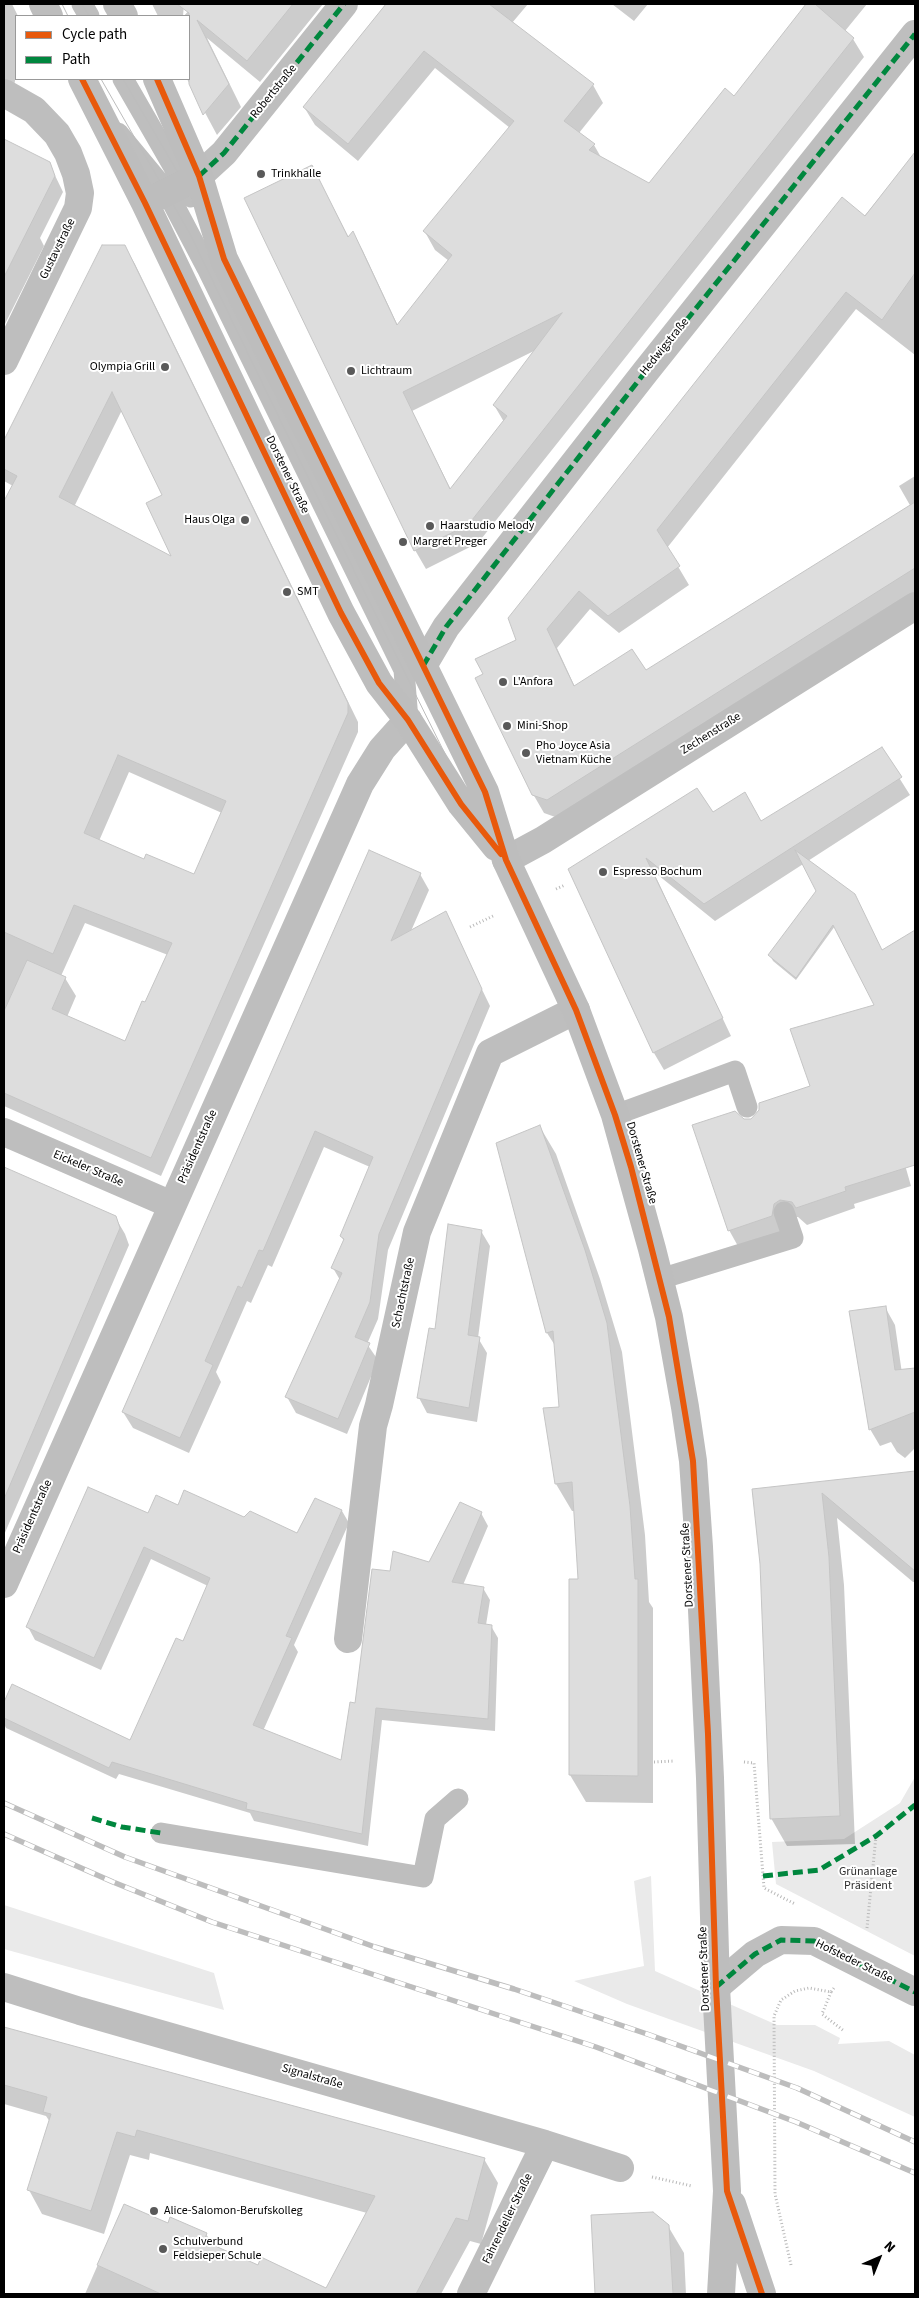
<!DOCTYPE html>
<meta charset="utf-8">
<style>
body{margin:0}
#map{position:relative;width:919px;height:2298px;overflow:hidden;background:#fff;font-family:"Source Sans 3",sans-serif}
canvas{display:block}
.frame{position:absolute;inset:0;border:5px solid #000;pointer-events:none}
.legend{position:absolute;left:15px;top:15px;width:175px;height:65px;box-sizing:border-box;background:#fff;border:1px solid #999;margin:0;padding:6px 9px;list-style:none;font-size:15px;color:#000}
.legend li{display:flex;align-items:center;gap:10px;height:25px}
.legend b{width:25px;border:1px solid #999}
.north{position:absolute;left:854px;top:2233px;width:50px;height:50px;-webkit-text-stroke:4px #fff;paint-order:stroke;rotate:44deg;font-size:14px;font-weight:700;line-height:20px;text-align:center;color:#000}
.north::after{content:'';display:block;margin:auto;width:18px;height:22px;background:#000;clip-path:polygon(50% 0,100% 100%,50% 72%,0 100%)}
</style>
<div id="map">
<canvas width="919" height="2298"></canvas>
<div class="frame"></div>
<ul class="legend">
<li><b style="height:6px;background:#e8590c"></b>Cycle path</li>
<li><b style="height:6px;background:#00873e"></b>Path</li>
</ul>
<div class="north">N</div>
</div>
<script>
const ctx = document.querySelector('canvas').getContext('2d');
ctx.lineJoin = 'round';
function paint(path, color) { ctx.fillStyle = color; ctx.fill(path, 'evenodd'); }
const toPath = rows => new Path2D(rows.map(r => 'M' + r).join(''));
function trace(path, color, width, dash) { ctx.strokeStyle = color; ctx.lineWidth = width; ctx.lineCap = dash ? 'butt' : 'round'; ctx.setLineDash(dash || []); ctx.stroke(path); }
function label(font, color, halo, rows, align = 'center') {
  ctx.font = font + ' "Source Sans 3",sans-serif'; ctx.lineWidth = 4; ctx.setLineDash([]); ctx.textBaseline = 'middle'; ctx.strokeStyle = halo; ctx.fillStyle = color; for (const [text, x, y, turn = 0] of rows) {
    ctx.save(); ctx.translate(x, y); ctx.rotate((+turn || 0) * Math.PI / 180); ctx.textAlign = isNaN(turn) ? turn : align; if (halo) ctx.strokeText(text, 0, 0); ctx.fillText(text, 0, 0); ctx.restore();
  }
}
const green = toPath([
 [915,1777,915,1956,776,1884,772,1842,844,1839,900,1803],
 [651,1876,655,1971,777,2025,815,2025,840,2038,838,2044,889,2041,915,2055,915,2117,814,2071,627,2004,574,1981,644,1966,634,1881],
 [4,1905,214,1973,224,2010,4,1949]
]);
const shadow = toPath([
 [4,4,12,4,18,16,16,74,12,101,4,96],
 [152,4,184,4,183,16,158,16],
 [194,4,323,4,260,82,207,38,241,107,217,135,187,79,189,16,184,16],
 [386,4,528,4,512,23,593,85,603,103,579,133,594,145,602,159,649,185,734,98,806,6,803,4,867,4,845,31,853,39,864,57,478,543,426,569,415,550,312,166,349,238,353,233,363,251,398,326,449,261,435,250,425,232,510,128,435,68,358,161,315,125,304,107],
 [536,350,494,405,504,422,451,490,412,411],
 [612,4,648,4,634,21],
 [4,140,49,163,63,192,40,238,44,246,4,326],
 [915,154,915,355,856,309,667,548,689,585,619,633,590,609,557,648,575,687,646,672,911,507,899,486,915,476,915,593,558,818,544,813,533,794,485,675,517,641],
 [103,246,124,246,135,264,358,722,358,732,161,1176,4,1106,4,504,13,486,4,481,4,443],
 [122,410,163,496,174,559,74,507],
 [129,772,222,813,194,876,145,860,99,841],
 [85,923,168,955,126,1042,67,1017,76,996,65,978,61,976],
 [881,749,910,795,715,921,653,871,731,1036,664,1070,654,1053,569,869,713,814,761,822],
 [420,874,429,890,411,931,445,913,490,1006,388,1250,378,1319,367,1344,378,1360,347,1434,296,1413,287,1397,340,1280,333,1268,344,1241,341,1236,370,1167,324,1147,272,1267,268,1265,251,1303,247,1301,216,1372,221,1382,189,1453,133,1428,123,1412],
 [829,876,882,951,915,931,915,1110,880,1077,911,1186,854,1204,855,1208,807,1225,798,1217,789,1218,781,1233,739,1248,729,1230,744,1120,752,1120,812,1087,876,1006,835,926,796,980,773,961,770,955],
 [540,1127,556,1154,600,1279,622,1352,645,1535,649,1602,653,1608,653,1803,586,1802,570,1775,580,1580,575,1511,572,1511,556,1484,560,1408,556,1347,547,1333],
 [4,1168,115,1217,125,1234,129,1245,4,1535,4,1317,27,1265,4,1255],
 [481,1231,490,1246,478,1338,487,1353,477,1422,427,1413,419,1398],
 [885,1307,895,1325,906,1401,915,1385,915,1448,905,1458,897,1452,891,1442,880,1446,870,1429],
 [915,1473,915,1582,913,1582,837,1518,844,1585,855,1844,787,1846,771,1818,761,1564,753,1490],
 [178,1507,245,1519,297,1535,342,1511,349,1523,294,1645,298,1652,263,1731,342,1761,391,1573,430,1564,481,1513,488,1526,463,1585,483,1588,490,1600,486,1625,491,1626,498,1638,495,1731,382,1720,368,1846,254,1821,250,1813,119,1774,116,1779,6,1728,4,1724,4,1705,13,1686,130,1741,183,1642,208,1586,151,1559,101,1670,35,1640,28,1627,149,1515],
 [4,2028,484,2159,498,2183,481,2244,470,2241,441,2294,85,2294,124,2205,168,2225,206,2234,214,2246,258,2266,327,2290,367,2213,150,2153,149,2160,130,2155,104,2234,42,2214,29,2190,50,2122,46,2116,4,2104],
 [592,2217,668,2226,684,2253,686,2294,597,2294]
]);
const building = toPath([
 [177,4,293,4,247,61,197,20,229,84,203,115,189,84,189,13,177,4],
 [386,4,489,4,594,84,564,121,595,144,589,150,649,183,725,88,734,96,806,4,815,4,854,38,468,525,414,551,244,198,312,165,348,237,353,231,397,325,452,255,423,231,514,121,424,51,348,144,303,107,386,4],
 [562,313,493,405,507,416,450,489,403,392,562,313],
 [4,139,50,162,55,176,4,277,4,139],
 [915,152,915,273,882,320,846,292,657,530,680,566,608,616,579,591,547,629,574,686,632,649,646,670,915,502,915,568,547,800,532,795,475,678,483,674,475,659,516,640,508,618,842,197,865,216,915,152],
 [102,245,125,245,348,703,348,713,151,1158,4,1093,4,1011,27,960,66,977,52,1009,125,1041,142,1001,145,1002,172,943,74,905,53,954,4,932,4,501,17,476,4,469,4,440,102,245],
 [112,392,162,495,146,503,171,556,59,497,112,392],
 [118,755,226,801,194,874,146,854,144,859,84,833,118,755],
 [882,747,902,777,704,904,646,858,723,1018,653,1053,568,869,697,788,713,812,745,792,761,821,882,747],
 [369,850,421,873,391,941,446,911,482,989,379,1234,370,1302,355,1337,370,1343,338,1419,285,1397,342,1273,331,1268,344,1239,340,1236,373,1157,315,1131,263,1251,259,1250,242,1288,238,1286,205,1361,213,1365,180,1438,122,1412,369,850],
 [795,850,855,894,882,950,915,930,915,1165,845,1187,846,1191,796,1208,792,1202,780,1200,774,1204,772,1216,728,1231,692,1125,735,1111,744,1119,751,1119,759,1110,759,1103,810,1086,790,1029,874,1005,833,925,796,978,768,955,816,891,795,850],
 [540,1125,585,1250,607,1323,630,1506,635,1579,638,1579,638,1776,569,1775,569,1579,578,1579,572,1482,555,1484,543,1408,559,1407,553,1331,546,1333,496,1143,540,1125],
 [4,1167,116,1216,120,1228,4,1499,4,1167],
 [448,1224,482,1230,468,1335,480,1337,469,1408,417,1398,429,1328,435,1329,448,1224],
 [886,1306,895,1370,915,1368,915,1412,869,1430,849,1311,886,1306],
 [915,1471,915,1571,822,1493,829,1557,840,1816,770,1819,760,1564,752,1489,915,1471],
 [88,1487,148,1513,156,1495,178,1505,184,1490,244,1517,250,1511,297,1533,315,1498,342,1510,286,1636,292,1638,253,1725,341,1760,350,1702,355,1703,372,1569,390,1571,393,1551,429,1562,460,1502,482,1512,452,1582,484,1587,478,1623,492,1625,488,1719,376,1708,362,1834,246,1809,247,1803,112,1762,109,1768,4,1718,4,1702,12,1684,130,1740,176,1638,183,1641,210,1578,144,1547,94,1658,26,1627,88,1487],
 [4,2027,485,2158,468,2221,456,2218,416,2294,161,2294,97,2265,124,2204,168,2223,170,2217,207,2233,204,2241,258,2265,261,2257,326,2288,375,2196,137,2130,135,2137,117,2132,91,2211,27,2190,51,2114,43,2112,47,2097,4,2085,4,2027],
 [653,2212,669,2225,673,2294,595,2294,591,2215,653,2212]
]);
const path = toPath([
 [556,889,565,885],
 [470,927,493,916],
 [654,1762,675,1761],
 [744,1762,754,1763,764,1888,795,1904],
 [867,1928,876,1836],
 [831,1992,822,2014,844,2031],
 [652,2177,692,2186],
 [791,2265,775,2194,774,2016,781,2000,795,1991,809,1988,831,1992,834,1988]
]);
const service = toPath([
 [82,4,89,16],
 [123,79,191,197],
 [118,133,167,192,207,268,404,670,408,720],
 [615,1115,735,1071,747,1107],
 [660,1279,793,1238,784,1212],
 [161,1833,423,1877,435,1819,458,1799]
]);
const minor = toPath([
 [4,93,34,110,57,134,68,153,76,174,80,193,78,208,4,361],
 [199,176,224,153,344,4],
 [423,666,446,627,646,371,915,34],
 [506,860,543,840,915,606],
 [4,1132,172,1205],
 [4,1584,360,784,382,749,408,720],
 [348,1639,373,1426,379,1405,417,1232,490,1053,576,1010],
 [4,1987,80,2011,545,2144,620,2168],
 [716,1987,755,1954,781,1940,814,1941,915,1992],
 [471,2294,545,2144]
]);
const primary = toPath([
 [43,4,49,16],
 [117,4,124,16],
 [82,79,145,203,341,613,379,683,408,720,461,804,496,847],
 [157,79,199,176,224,259,485,792,506,860,576,1010,615,1115,652,1249,669,1317,685,1407,693,1461,699,1547,710,1778,716,1987,727,2191,721,2294],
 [145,203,199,176],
 [732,2204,762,2294]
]);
const tram = toPath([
 [62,4,68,16],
 [82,4,89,16],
 [101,79,190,234,319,500,529,923,591,1071,631,1202,654,1288,668,1360,678,1424,692,1557,700,1705,719,2209,729,2294],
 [123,79,201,212,240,290,549,925,583,1004,616,1090,637,1156,674,1302,700,1449,711,1586,727,1961],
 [730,2002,736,2200,750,2294]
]);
const rail = toPath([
 [4,1803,125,1857,375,1947,514,1989,650,2035,797,2088,915,2142],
 [4,1834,113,1882,212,1922,596,2047,796,2122,915,2173]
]);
const quiet = toPath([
 [199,176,224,153,344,4],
 [423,666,446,627,646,371,915,34],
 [92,1818,122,1827,161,1833],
 [763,1876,819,1870,876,1836,915,1805],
 [716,1987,755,1954,781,1940,814,1941,915,1992]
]);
const cycleway = toPath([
 [82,79,145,203,341,613,379,683,408,720,461,804,501,854],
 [157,79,199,176,224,259,485,792,506,860,576,1010,615,1115,631,1167,669,1317,693,1461,708,1734,716,1987,727,2191,762,2294]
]);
const markers = [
 [261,174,5,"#595959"],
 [165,367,5,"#595959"],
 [351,371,5,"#595959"],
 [245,520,5,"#595959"],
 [430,526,5,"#595959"],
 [403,542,5,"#595959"],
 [287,592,5,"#595959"],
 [503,682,5,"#595959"],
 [507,726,5,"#595959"],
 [526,753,5,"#595959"],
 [603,872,5,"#595959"],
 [154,2211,5,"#595959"],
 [163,2249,5,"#595959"]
];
const streetNames = [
 ["Robertstraße",274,92,-51],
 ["Gustavstraße",58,249,-64],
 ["Hedwigstraße",665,347,-51],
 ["Dorstener Straße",287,475,64],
 ["Zechenstraße",711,734,-32],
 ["Präsidentstraße",198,1147,-66],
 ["Dorstener Straße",641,1163,74],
 ["Eickeler Straße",88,1169,23],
 ["Schachtstraße",404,1293,-78],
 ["Präsidentstraße",33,1517,-66],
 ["Dorstener Straße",688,1565,-93],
 ["Hofsteder Straße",854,1962,26],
 ["Dorstener Straße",705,1969,-92],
 ["Signalstraße",312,2077,16],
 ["Fahrendeller Straße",508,2219,-64]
];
const poiNames = [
 ["Trinkhalle",271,174],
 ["Olympia Grill",155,367,"right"],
 ["Lichtraum",361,371],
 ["Haus Olga",235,520,"right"],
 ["Haarstudio Melody",440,526],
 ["Margret Preger",413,542],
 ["SMT",297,592],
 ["L'Anfora",513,682],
 ["Mini-Shop",517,726],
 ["Pho Joyce Asia",536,746],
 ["Vietnam Küche",536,760],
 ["Espresso Bochum",613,872],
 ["Alice-Salomon-Berufskolleg",164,2211],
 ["Schulverbund",173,2242],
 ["Feldsieper Schule",173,2256]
];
const parkNames = [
 ["Grünanlage",868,1872],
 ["Präsident",868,1886]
];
paint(green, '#eaeaea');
paint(shadow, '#0003');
paint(building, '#ddd');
trace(building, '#c5c5c5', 1);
trace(path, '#b8b8b8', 3, [1, 2.5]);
trace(service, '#bebebe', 21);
trace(minor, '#bebebe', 28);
trace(primary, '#bdbdbd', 28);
trace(tram, '#bdbdbd', 1);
trace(rail, '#bdbdbd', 5.5);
trace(rail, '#fff', 4, [11]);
trace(quiet, '#00873e', 5, [10, 5]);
trace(cycleway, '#e8590c', 6);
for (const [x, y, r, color] of markers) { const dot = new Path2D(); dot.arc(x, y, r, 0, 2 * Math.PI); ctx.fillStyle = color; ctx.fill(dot); trace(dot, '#fff', 2); }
label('12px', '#000', '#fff', streetNames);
label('12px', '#000', '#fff', poiNames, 'left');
label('12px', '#303030', '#fff', parkNames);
</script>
